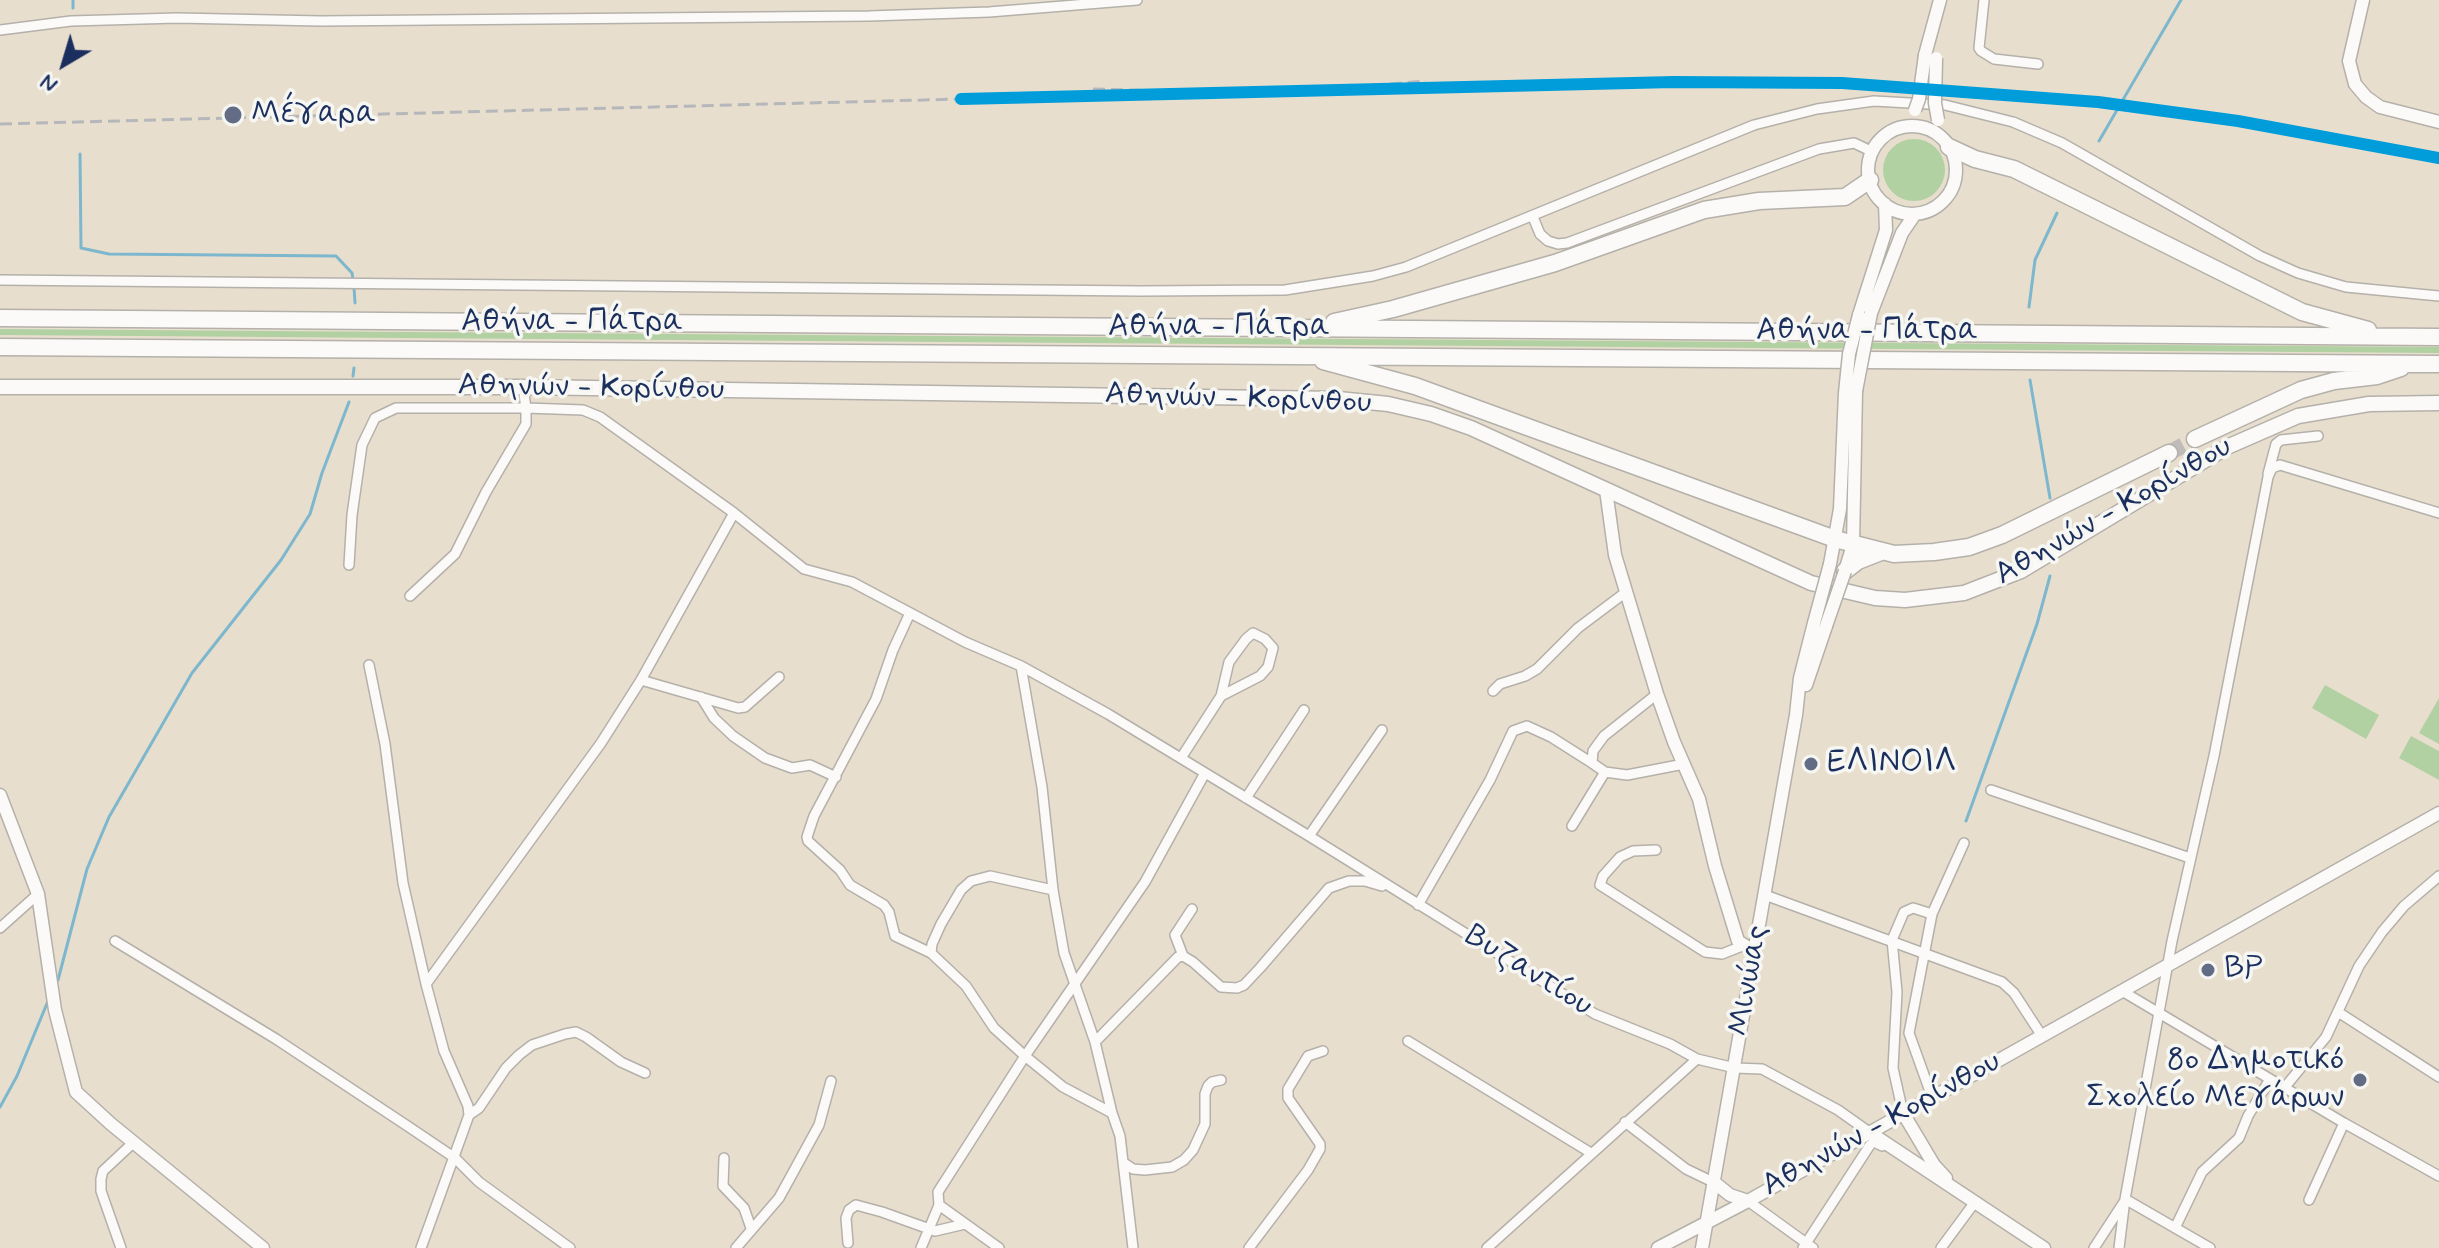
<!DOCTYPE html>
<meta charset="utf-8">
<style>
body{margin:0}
#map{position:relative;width:2439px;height:1248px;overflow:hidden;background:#e8dece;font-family:Mynerve,sans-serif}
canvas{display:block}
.north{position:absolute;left:24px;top:24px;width:80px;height:80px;-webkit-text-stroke:6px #f6f6f2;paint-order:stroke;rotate:218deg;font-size:22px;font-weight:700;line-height:32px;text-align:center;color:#1b2f5e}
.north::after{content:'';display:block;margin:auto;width:28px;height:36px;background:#1b2f5e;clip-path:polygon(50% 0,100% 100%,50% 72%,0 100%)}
</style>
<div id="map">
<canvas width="2439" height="1248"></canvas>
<div class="north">N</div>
</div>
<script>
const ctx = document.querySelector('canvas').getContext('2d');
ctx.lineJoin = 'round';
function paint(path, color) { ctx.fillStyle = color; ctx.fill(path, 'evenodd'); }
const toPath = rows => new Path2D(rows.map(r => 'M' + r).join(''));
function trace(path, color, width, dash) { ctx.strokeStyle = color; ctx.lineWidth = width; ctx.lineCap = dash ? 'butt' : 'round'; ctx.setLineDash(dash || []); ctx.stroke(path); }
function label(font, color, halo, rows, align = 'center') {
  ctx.font = font + ' Mynerve,sans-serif'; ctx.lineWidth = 7; ctx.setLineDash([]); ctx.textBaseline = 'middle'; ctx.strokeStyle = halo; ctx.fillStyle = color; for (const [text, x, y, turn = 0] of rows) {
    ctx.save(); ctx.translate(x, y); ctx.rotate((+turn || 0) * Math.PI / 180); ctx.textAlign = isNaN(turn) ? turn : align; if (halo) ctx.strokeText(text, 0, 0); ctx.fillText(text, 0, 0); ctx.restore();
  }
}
const green = toPath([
 '1883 170a31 31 0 1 1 62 0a31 31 0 1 1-62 0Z',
 [0,329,2439,347,2439,353,0,335],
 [2325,685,2379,715,2366,739,2312,708],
 [2439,698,2439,744,2419,733],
 [2411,736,2439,751,2439,780,2399,758]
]);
const stream = toPath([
 [73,0,73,8],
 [2099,141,2181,0],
 [80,154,81,248,109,254,336,256,352,273,353,279],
 [354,287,355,303],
 [2029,307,2035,260,2057,213],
 [353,376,354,368],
 [2030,380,2050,498],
 [1966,821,2037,624,2050,576],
 [58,980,87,869,109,817,192,673,281,560,310,514,322,473,349,402],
 [0,1107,17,1076,48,1001]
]);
const highwayTunnel = toPath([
 [2169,453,2195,439]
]);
const street = toPath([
 [1984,0,1979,48,1981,51,1994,59,2038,64],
 [0,30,71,21,177,18,321,21,869,16,989,12,1137,0],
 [1533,217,1540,234,1548,241,1558,244,1567,243,1819,149,1854,143,1873,152],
 [0,280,1141,291,1285,290,1373,276,1406,267,1754,125,1817,109,1874,101,1945,105,2013,122,2062,143,2260,256,2298,273,2346,287,2439,296],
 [523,387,526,408,583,410,600,417,734,513,804,569,852,582,965,642,1021,666,1042,787,1053,890,1064,953,1095,1042,1112,1113,1120,1136,1133,1248],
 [2268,474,2276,444,2281,440,2318,436],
 [349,565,352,515,362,445,375,418,396,408,526,408,526,424,486,492,455,554,410,596],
 [910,613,893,650,876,699,814,816,807,837,808,841,840,870,850,885,884,905,889,912,895,936,931,953],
 [369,665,385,744,403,883,426,984],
 [1021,666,1108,714,1309,836,1595,1014,1670,1044,1697,1059,1735,1068,1762,1069,1838,1110,1869,1132],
 [641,680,738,708,745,707,779,677],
 [1493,691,1500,684,1525,676,1537,669,1578,628,1626,592],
 [1657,694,1604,736,1593,751,1592,763,1605,772,1627,775,1684,764],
 [701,697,714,718,733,736,765,758,792,768,810,765,836,777],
 [1181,758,1221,696,1260,676,1268,667,1273,648,1265,639,1253,633,1246,639,1229,662,1221,696],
 [1991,790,2190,858],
 [1246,798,1304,710],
 [1572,826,1605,772],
 [1309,836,1382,730],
 [1656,850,1633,851,1620,857,1603,876,1600,885,1705,952,1722,954,1742,946],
 [1053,890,990,876,971,881,961,890,941,924,932,944,931,953,966,986,994,1028,1025,1056,1063,1087,1112,1113],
 [1765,895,2002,982,2014,993,2042,1036],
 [1418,905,1490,780,1513,731,1527,726,1551,737,1592,763],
 [0,928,38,894],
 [115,941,276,1039,406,1125,455,1158,479,1182,570,1248],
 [1183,956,1175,935,1192,909],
 [2122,991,2344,1123,2439,1176],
 [2338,1012,2439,1077],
 [1408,1041,1591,1153],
 [1095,1042,1178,957,1183,956,1193,962,1221,987,1237,988,1244,985,1260,968,1329,888,1349,881,1365,881,1382,886],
 [2285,1087,2326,1037,2359,966,2382,932,2404,906,2439,876],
 [1932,1097,1909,1033,1932,914],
 [1903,1113,1893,1068,1897,992,1892,940,1904,912,1913,908,1932,914,1964,843],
 [469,1115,479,1108,506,1068,519,1055,532,1045,565,1034,576,1032,586,1037,621,1062,645,1073],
 [1625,1122,1686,1169,1715,1183],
 [724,1158,723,1186,744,1208,751,1228],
 [1124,1163,1133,1169,1145,1170,1172,1167,1184,1160,1193,1150,1205,1124,1205,1094,1208,1086,1212,1082,1221,1080],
 [2125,1199,2210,1248],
 [2309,1200,2344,1123],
 [1748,1201,1813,1248],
 [2175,1228,2202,1172,2239,1138,2248,1116,2270,1079],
 [848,1243,846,1218,849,1210,856,1205,882,1212,935,1231,965,1224],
 [121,1248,101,1191,101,1179,103,1171,134,1142],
 [421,1248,469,1115,468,1106,444,1051,426,984,601,743,641,680,734,513],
 [736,1248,779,1198,790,1178,819,1125,831,1081],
 [921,1248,939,1205],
 [999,1248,939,1205,938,1192,1025,1056,1145,882,1205,773],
 [1249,1248,1308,1170,1320,1149,1320,1144,1288,1098,1288,1089,1308,1056,1323,1051],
 [1487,1248,1697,1059],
 [1803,1248,1870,1145,1874,1142,1882,1146],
 [1941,1248,1975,1202],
 [2094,1248,2124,1202],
 [2119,1248,2125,1199,2172,941,2214,756,2268,477,2272,468,2280,465,2439,513]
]);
const secondary = toPath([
 [2363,0,2349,61,2355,84,2366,97,2380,107,2439,122],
 [1925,55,1940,0],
 '1868 170a44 44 0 1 1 88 0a44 44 0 1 1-88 0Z',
 [1871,313,1902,233,1915,214],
 [1859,315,1886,230,1885,204],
 [1606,490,1615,555,1657,694,1674,742,1699,799,1715,866,1738,941,1755,952],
 [1830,564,1840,509,1845,393],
 [1845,571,1853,545,1856,391],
 [1806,685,1826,626],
 [0,795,38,894,55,1010,76,1092,111,1124,263,1248],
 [1903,1113,1934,1165,1946,1178],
 [1869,1132,2044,1248],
 [1715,1183,1730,1195,1748,1201],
 [1658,1248,1748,1201,2439,813],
 [1702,1248,1796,715,1800,678,1814,623]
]);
const primary = toPath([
 [0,387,523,387,1338,399,1388,404,1431,414,1471,428,1811,583,1875,598,1905,600,1964,593,2021,571,2227,447,2298,416,2369,404,2439,403]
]);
const highway = toPath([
 [1949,147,1975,159,2014,169,2302,312,2368,330],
 [0,318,2439,337],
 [1334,322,1393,309,1555,263,1704,210,1759,201,1845,197,1870,180],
 [0,347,2439,364],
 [1323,361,1415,386,1835,539,1894,554,1934,552,1969,547,2002,535,2169,453],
 [2195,439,2301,390,2334,381,2377,376,2401,368],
 [1845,571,1858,561,1881,552]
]);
const rail = toPath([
 [1093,89,1210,92],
 [1300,91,1426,81],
 [0,124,961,99]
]);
const secondaryBridge = toPath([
 [1936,58,1935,103,1938,120],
 [1915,110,1919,99,1925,55],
 [1856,391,1871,313],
 [1845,393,1849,354,1859,315],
 [1814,623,1830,564],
 [1826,626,1845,571]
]);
const rail1 = toPath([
 [961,99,1674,82,1842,83,2098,102,2238,121,2439,158]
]);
const markers = [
 [233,115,10,"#636c85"],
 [1811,764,8,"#636c85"],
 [2208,970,8,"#636c85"],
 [2360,1080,8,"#636c85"]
];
const poiNames = [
 ["Μέγαρα",251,115],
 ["ΕΛΙΝΟΙΛ",1827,764],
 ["BP",2224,970],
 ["8ο Δημοτικό",2344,1062,"right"],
 ["Σχολείο Μεγάρων",2344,1099,"right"]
];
const streetNames = [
 ["Αθήνα - Πάτρα",572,323],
 ["Αθήνα - Πάτρα",1219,328],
 ["Αθήνα - Πάτρα",1867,332],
 ["Αθηνών - Κορίνθου",591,389,1],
 ["Αθηνών - Κορίνθου",1238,400,2],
 ["Αθηνών - Κορίνθου",2114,512,-30],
 ["Βυζαντίου",1528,972,32],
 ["Μινώας",1750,981,-80],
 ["Αθηνών - Κορίνθου",1882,1125,-29]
];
paint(green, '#b1d1a3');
trace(stream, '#7db7cd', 3);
trace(highwayTunnel, '#bfbbb8', 16, [16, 8]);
trace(street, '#b4b0aa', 12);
trace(secondary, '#b4b0aa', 15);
trace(primary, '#b4b0aa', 17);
trace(highway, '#b4b0aa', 19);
trace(street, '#fcfaf8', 9);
trace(secondary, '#fcfaf8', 12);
trace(primary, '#fcfaf8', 14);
trace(highway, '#fcfaf8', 16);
trace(rail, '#b6b7ba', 3, [12, 6]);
trace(secondaryBridge, '#b4b0aa', 15, []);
trace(secondaryBridge, '#fcfaf8', 12);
trace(rail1, '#019dda', 12);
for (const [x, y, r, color] of markers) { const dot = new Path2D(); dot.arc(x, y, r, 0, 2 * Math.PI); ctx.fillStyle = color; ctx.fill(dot); trace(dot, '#f6f6f2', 3); }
label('32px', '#1b2f5e', '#f6f6f2', poiNames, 'left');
label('32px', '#1b2f5e', '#f6f6f2', streetNames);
</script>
